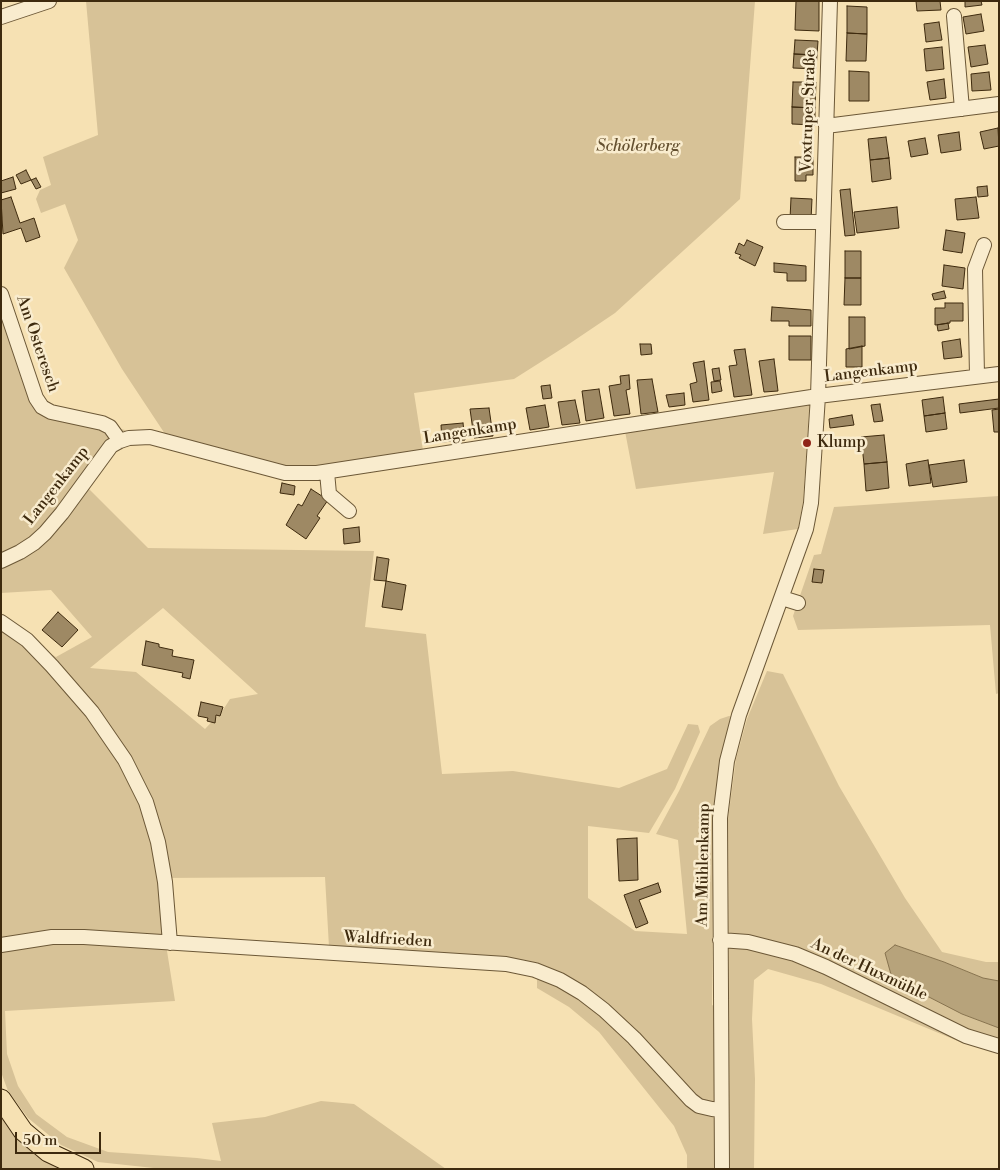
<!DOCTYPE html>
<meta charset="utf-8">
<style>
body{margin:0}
#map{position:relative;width:1000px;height:1170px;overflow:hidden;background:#f6e1b3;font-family:"Libre Bodoni",serif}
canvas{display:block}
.frame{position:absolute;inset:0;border:2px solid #3e2a0e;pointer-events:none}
.scale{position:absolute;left:15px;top:1132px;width:86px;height:22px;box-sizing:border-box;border:2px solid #3e2a0e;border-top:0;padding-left:6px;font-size:15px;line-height:18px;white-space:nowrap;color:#3e2a0e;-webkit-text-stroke:4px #f9ecce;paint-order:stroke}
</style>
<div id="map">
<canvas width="1000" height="1170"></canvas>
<div class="frame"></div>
<div class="scale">50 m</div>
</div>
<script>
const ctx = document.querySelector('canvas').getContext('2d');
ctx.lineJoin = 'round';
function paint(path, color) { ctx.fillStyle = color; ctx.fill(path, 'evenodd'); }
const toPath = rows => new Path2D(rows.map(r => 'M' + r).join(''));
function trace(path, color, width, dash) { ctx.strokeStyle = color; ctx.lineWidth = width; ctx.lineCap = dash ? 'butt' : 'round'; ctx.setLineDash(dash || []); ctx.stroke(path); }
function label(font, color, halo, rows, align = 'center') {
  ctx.font = font + ' "Libre Bodoni",serif'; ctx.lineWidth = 5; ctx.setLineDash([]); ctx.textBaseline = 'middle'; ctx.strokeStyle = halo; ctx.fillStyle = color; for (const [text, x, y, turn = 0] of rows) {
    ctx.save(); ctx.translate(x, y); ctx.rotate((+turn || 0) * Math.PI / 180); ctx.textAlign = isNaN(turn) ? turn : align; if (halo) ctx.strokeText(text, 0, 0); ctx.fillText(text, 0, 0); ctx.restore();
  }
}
const green = toPath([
 [86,1,755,1,740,199,615,313,566,346,514,379,414,393,424,457,317,473,171,443,122,369,64,268,78,240,65,204,41,213,36,199,40,190,51,185,43,157,98,135],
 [1,294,42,407,150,437,129,438,83,483,148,548,374,551,365,627,426,634,442,774,513,771,619,788,667,769,688,724,698,725,700,732,675,789,649,833,588,826,588,898,635,931,687,934,678,840,656,834,679,791,710,726,720,719,729,716,733,717,721,758,713,818,712,1005,729,1014,728,819,736,759,747,719,767,671,783,674,839,786,905,898,942,952,986,962,999,962,998,981,983,978,944,962,895,945,962,1014,999,1028,999,1046,966,1036,965,1044,821,984,768,969,754,980,752,1019,755,1079,754,1169,687,1169,687,1155,674,1126,599,1032,569,1007,537,988,537,977,540,966,329,947,325,877,160,878,163,926,175,1001,5,1011,7,1054,18,1086,36,1114,67,1137,108,1152,197,1158,221,1161,212,1123,265,1117,321,1101,354,1104,446,1169,163,1169,98,1162,61,1145,28,1118,8,1091,1,1072,1,622,27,640,56,657,92,637,51,590,1,593],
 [163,608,258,694,230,699,223,710,205,729,136,672,90,668],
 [810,397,803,502,798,529,763,534,774,472,636,489,624,426],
 [999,496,999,693,996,694,990,625,798,630,793,616,814,555,821,554,834,507],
 [1,1111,72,1169,1,1169]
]);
const water = toPath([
 [895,945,944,962,983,978,999,981,999,1028,962,1014,892,978,885,953,895,945]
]);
const building = toPath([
 [796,1,819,1,819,31,795,30,796,1],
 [916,1,940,1,941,10,917,11,916,1],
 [965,1,981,1,982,5,965,7,965,1],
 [847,6,867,7,867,34,847,33,847,6],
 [981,14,984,31,966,34,963,17,981,14],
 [939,22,942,40,926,42,924,24,939,22],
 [847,33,867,34,866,61,846,61,847,33],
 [795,40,818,41,817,55,794,54,795,40],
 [985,45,988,64,971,67,968,47,985,45],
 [942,47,944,69,926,71,924,49,942,47],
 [794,54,817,55,816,69,793,68,794,54],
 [849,71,869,72,869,101,849,101,849,71],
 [989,72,991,90,972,91,971,74,989,72],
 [944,79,946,98,930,100,927,82,944,79],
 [793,82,816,82,815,108,792,107,793,82],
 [792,107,815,108,815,125,792,124,792,107],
 [998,128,999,146,984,149,980,132,998,128],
 [959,132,961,150,941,153,938,135,959,132],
 [886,137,889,158,870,160,868,139,886,137],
 [925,138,928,154,911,157,908,141,925,138],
 [795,157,813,157,813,175,806,175,806,181,795,181,795,157],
 [889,158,891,179,872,182,870,160,889,158],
 [26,170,31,180,21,184,16,175,26,170],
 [13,177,16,189,1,193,1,181,13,177],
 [36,178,41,187,36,189,31,180,36,178],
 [987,186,988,196,978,197,977,187,987,186],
 [850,189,855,235,845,236,840,190,850,189],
 [11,197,20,223,34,218,40,237,26,242,21,228,3,234,1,200,11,197],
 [976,197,979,218,957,220,955,199,976,197],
 [791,198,812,199,811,220,790,219,791,198],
 [897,207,899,228,857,233,854,212,897,207],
 [946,230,965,233,962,253,943,250,946,230],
 [747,240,763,247,755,266,739,258,741,255,735,253,739,243,744,246,747,240],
 [845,251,861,251,861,278,845,278,845,251],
 [774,263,806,266,806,281,787,281,787,273,774,272,774,263],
 [944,265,965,268,963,289,942,286,944,265],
 [845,278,861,278,861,305,844,305,845,278],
 [944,291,946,298,934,300,932,294,944,291],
 [945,303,963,303,963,321,950,321,950,323,935,325,935,308,945,308,945,303],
 [772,307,811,310,811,326,789,326,789,321,771,321,772,307],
 [849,317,865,317,865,346,849,349,849,317],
 [948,323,949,329,938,331,937,325,948,323],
 [789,336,811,336,811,360,789,360,789,336],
 [960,339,962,357,944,359,942,342,960,339],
 [640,344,651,344,652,354,641,355,640,344],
 [862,346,862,367,846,367,846,349,862,346],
 [745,349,752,395,734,397,729,366,737,365,734,350,745,349],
 [774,359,778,391,764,392,759,361,774,359],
 [704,361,709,400,693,402,690,384,697,382,693,363,704,361],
 [719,368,721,380,714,381,712,369,719,368],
 [629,375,630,389,626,390,630,414,614,416,609,386,621,384,620,376,629,375],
 [652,379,658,412,641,414,637,380,652,379],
 [720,381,722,391,712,393,711,382,720,381],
 [550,385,552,398,543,399,541,386,550,385],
 [599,389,604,418,586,421,582,391,599,389],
 [684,393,685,405,669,407,666,395,684,393],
 [943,397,945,413,924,416,922,400,943,397],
 [999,399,999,408,960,413,959,404,999,399],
 [575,400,580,423,562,425,558,402,575,400],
 [880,404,883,421,874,422,871,405,880,404],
 [545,405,549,427,530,430,526,408,545,405],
 [489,408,493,436,474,438,470,409,489,408],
 [999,409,999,432,994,432,992,410,999,409],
 [945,413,947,429,926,432,924,416,945,413],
 [852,415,854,425,830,428,829,419,852,415],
 [463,423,465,440,442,442,441,425,463,423],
 [884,435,887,462,864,464,861,437,884,435],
 [928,460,931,483,909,486,906,464,928,460],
 [964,460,967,482,933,487,929,465,964,460],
 [887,462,889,488,866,491,864,464,887,462],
 [282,483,295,486,294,495,280,493,282,483],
 [311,489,328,500,317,516,320,518,306,539,286,525,298,504,302,506,311,489],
 [359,527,360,542,344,544,343,529,359,527],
 [377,557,389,559,386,581,374,580,377,557],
 [814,569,824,570,822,583,812,582,814,569],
 [386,581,406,585,402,610,382,607,386,581],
 [58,612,78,630,62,647,42,630,58,612],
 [146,641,159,644,159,647,173,650,172,656,194,660,190,679,182,677,183,673,142,665,146,641],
 [201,702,223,707,220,716,216,715,215,723,207,721,208,718,198,716,201,702],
 [637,838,638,880,619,881,617,839,637,838],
 [658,883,661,892,639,900,648,923,636,928,624,895,658,883]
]);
const minor = toPath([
 [954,16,962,109],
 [1,17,49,1],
 [826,126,999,104],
 [784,222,822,222],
 [1,294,36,398,42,407,51,412,102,423,110,427,120,441],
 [977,376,975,269,984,245],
 [327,472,329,494,349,511],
 [1,561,20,552,34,543,45,533,62,513,111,446,120,441,129,438,150,437,285,473,317,473,818,396,999,374],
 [782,598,798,603],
 [1,622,27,640,52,666,92,712,125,760,146,802,158,842,165,882,170,943],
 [720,940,748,942,795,954,826,967,966,1036,999,1046],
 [1,945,52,937,84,937,506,964,535,970,560,980,582,993,604,1010,634,1038,691,1100,699,1106,712,1109,721,1110],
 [722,1169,720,818,727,761,739,715,806,529,811,503,818,396,830,1]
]);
const highway = toPath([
 [1,1099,23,1131,48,1152,84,1169]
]);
const markers = [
 [807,443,5,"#8f2418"]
];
const streetNames = [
 ["Voxtruper Straße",809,111,-88],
 ["Am Osteresch",37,344,71],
 ["Langenkamp",871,372,-7],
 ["Langenkamp",470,432,-9],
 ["Langenkamp",57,486,-52],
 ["Am Mühlenkamp",704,865,-89],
 ["Waldfrieden",388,940,3],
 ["An der Huxmühle",869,970,25]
];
const parkNames = [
 ["Schölerberg",638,147]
];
const poiNames = [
 ["Klump",817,443]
];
paint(green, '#d7c297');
paint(water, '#b7a37b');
trace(water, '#87734f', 1);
paint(building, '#9e8964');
trace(building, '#3e2a0e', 1);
trace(minor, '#6c5837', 16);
trace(highway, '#3e2a0e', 21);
trace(minor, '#f9ecce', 14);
trace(highway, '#f6e1b3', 19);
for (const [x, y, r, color] of markers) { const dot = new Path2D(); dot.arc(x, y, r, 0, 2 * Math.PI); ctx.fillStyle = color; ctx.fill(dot); trace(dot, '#f9ecce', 2); }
label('16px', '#3e2a0e', '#f9ecce', streetNames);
label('italic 16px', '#645030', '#f9ecce', parkNames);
label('16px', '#3e2a0e', '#f9ecce', poiNames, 'left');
</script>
